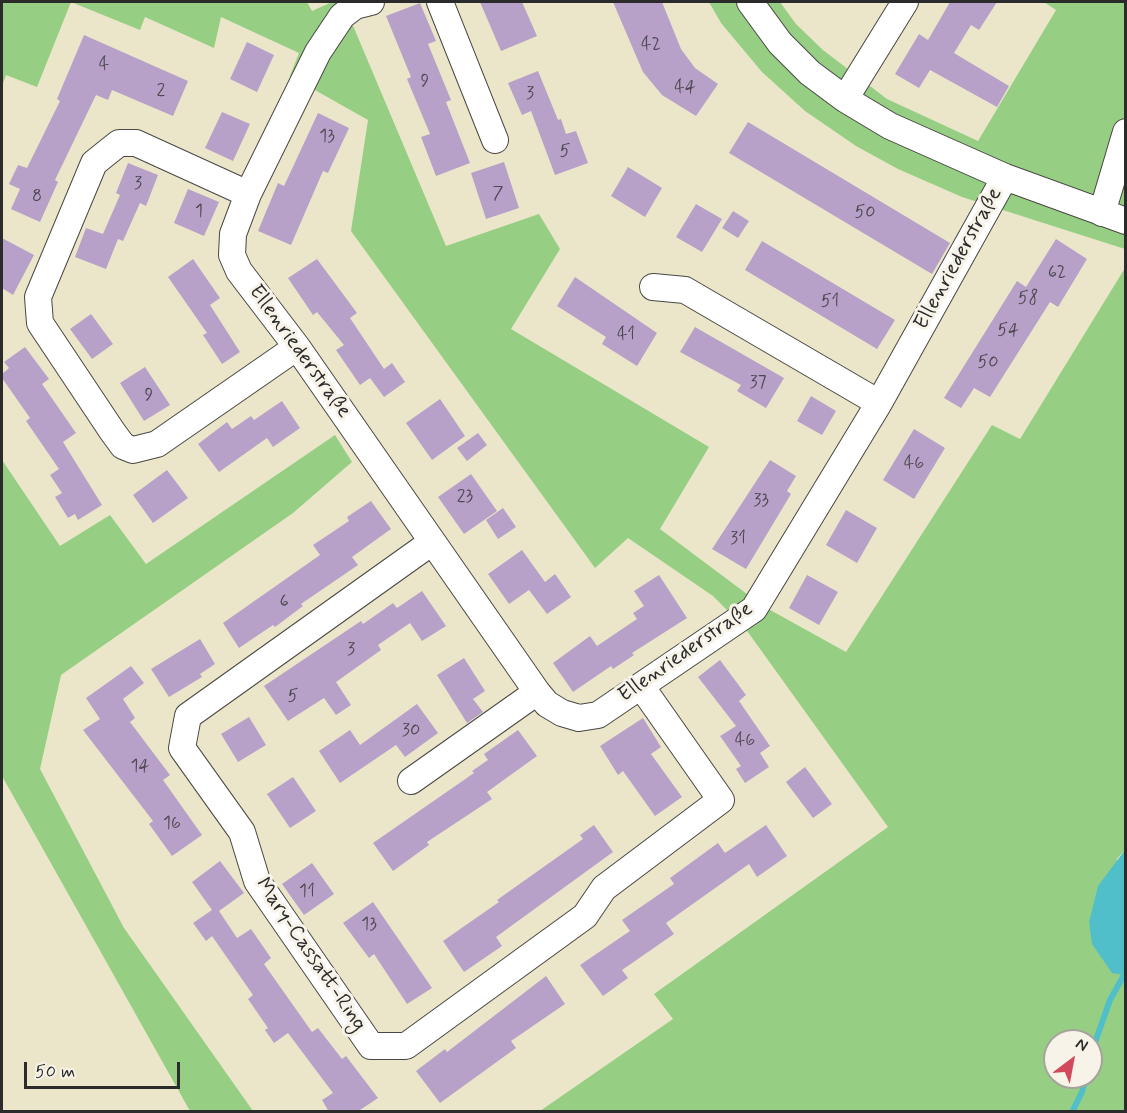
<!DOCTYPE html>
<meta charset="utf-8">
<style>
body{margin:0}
#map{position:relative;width:1127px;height:1113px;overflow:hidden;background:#ebe6ca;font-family:Mynerve,sans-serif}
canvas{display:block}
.frame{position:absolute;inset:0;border:3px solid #2b2b2b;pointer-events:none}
.north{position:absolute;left:1043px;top:1029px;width:60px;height:60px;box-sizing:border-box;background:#f7f3e8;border:2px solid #a5a39c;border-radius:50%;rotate:32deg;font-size:16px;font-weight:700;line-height:24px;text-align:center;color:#2b2b2b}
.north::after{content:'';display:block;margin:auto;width:21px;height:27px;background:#d1495b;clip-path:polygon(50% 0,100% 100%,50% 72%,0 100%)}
.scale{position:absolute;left:24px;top:1062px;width:156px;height:27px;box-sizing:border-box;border:3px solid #2b2b2b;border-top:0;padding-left:8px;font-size:18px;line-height:21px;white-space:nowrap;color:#2b2b2b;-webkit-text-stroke:4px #f7f3e8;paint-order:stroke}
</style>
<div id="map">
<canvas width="1127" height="1113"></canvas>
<div class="frame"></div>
<div class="north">N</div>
<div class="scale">50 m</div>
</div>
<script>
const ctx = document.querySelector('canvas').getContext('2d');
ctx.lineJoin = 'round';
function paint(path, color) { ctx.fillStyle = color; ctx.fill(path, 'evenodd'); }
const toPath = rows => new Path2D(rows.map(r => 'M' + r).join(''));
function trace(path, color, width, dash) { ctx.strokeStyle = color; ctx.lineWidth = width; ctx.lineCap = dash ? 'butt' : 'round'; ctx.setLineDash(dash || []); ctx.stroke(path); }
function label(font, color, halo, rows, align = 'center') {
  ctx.font = font + ' Mynerve,sans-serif'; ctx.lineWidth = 6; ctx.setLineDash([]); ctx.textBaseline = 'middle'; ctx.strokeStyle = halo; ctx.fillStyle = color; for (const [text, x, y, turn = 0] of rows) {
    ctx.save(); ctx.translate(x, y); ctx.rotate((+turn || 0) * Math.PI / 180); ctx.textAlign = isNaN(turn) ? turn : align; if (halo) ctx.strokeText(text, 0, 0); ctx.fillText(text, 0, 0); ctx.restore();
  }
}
const green = toPath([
 [2,2,307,2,312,11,332,2,343,2,446,246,539,214,560,249,511,329,709,447,660,529,763,606,846,652,992,425,1020,439,1125,268,1125,850,1117,859,1125,974,1125,1111,540,1111,673,1019,654,994,888,827,745,628,713,596,628,538,595,568,351,231,368,120,290,76,299,53,221,17,214,48,145,17,140,30,71,2,37,87,6,75,2,86],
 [1055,1041,1091,1041,1091,1077,1055,1077],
 [709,2,780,2,796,24,823,50,887,99,978,141,1056,10,1044,2,1125,2,1125,249,962,197,898,169,856,146,805,111,762,72,721,23],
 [335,435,352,462,293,513,61,675,40,769,124,928,253,1111,190,1111,2,776,2,460,60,546,110,515,146,564]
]);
const water = toPath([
 [1125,850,1126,974,1124,975,1112,973,1092,944,1089,922,1098,886]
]);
const stream = toPath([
 [1091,1054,1110,1000,1124,975],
 [1072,1112,1082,1092,1086,1077]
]);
const building = toPath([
 [480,2,522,2,537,36,501,51],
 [613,2,662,2,681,49,695,68,718,84,696,116,662,95,643,72],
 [950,2,997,2,979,30,971,25,954,53,1009,86,997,107,930,70,919,88,895,74,919,34,928,40],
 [420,3,436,41,428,44,451,100,446,102,470,163,436,176,421,137,430,134,407,79,411,77,386,16],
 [84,35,188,81,173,116,112,90,108,100,96,95,55,180,58,182,40,222,11,209,20,189,9,184,18,165,27,168,60,101,57,99],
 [247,42,274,55,257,92,230,79],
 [538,71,558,120,561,119,566,134,576,131,588,163,555,175,531,111,522,115,508,83],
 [222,112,250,124,233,161,205,148],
 [318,113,349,128,328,173,323,171,291,245,258,231,278,183,284,186],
 [748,122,950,243,932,274,729,153],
 [504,162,519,208,486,219,471,173],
 [128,163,158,175,146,206,140,203,123,241,118,239,106,269,75,257,86,228,103,234,120,195,116,193],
 [628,167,662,188,645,217,611,196],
 [188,189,219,202,204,236,174,223],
 [696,204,722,219,702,252,676,237],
 [733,211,749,221,738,238,722,228],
 [2,238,34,255,13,295,2,288],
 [1056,239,1087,259,1058,307,1050,302,990,397,974,388,961,408,944,398,1017,281,1026,287],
 [762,241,895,320,877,349,745,270],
 [193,259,220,298,210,305,240,352,222,364,203,335,207,333,168,277],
 [317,259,357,313,350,318,384,369,392,363,405,382,384,397,370,378,360,385,336,350,344,345,317,312,313,315,288,278],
 [575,277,657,333,637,366,602,344,606,337,557,306],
 [91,314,113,344,92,359,70,329],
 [695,327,784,378,766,408,737,391,741,385,680,352],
 [25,347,49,379,42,384,76,433,63,442,102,505,78,520,75,514,68,518,55,497,62,493,50,475,59,469,26,421,30,418,2,378,2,374,9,368,4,362],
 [145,367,170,405,144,421,120,383],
 [811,396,836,411,822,435,797,421],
 [440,399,465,436,432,460,406,423],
 [282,401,300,428,273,447,267,438,219,472,198,444,227,422,232,429,251,416,254,420],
 [914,429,945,448,914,499,883,480],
 [478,433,487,445,467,461,457,448],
 [770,460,796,476,787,491,791,494,746,569,712,549],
 [167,470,188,498,153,523,133,495],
 [471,474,497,511,464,534,438,497],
 [371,501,391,529,352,557,358,565,301,604,303,606,275,627,273,625,239,648,223,623,320,555,313,545,349,521,347,517],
 [503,508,516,527,498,539,486,520],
 [846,510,877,528,857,563,826,545],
 [522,550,545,582,555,574,571,597,547,614,529,590,509,604,488,574],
 [659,575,687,618,632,653,634,655,613,669,611,666,573,692,553,663,590,636,597,646,637,619,633,613,644,606,634,591],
 [807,575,838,592,819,625,789,608],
 [422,591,446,626,422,641,410,623,378,645,381,650,336,682,351,705,336,715,324,698,288,721,264,686,361,621,363,624,393,603,397,608],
 [200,639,215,664,200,674,202,677,169,697,151,669],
 [464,658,485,691,473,699,483,712,467,723,437,675],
 [720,660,746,695,739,701,770,746,760,753,769,767,745,783,736,769,741,766,720,736,736,726,698,677],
 [131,666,144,683,123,699,135,718,130,722,170,775,163,780,202,835,172,856,149,824,153,821,83,730,100,719,86,698],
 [417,704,438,733,405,757,396,745,340,783,319,751,350,730,360,745],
 [249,717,266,745,238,762,221,734],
 [643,718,661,747,651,754,682,797,655,816,623,771,618,775,600,746],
 [518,730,537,756,487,792,492,799,427,842,429,845,393,871,373,843,474,773,472,771,488,760,484,754],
 [805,767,832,804,813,818,786,782],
 [293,777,316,811,290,828,267,794],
 [594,825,613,852,496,937,502,946,464,972,443,941,499,902,497,900,583,839,580,835],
 [766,825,787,856,757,877,749,864,666,923,674,934,622,970,628,978,603,996,580,965,630,931,622,920,674,884,670,878,718,843,725,853],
 [220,861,244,893,219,911,237,938,251,929,271,958,264,964,312,1032,318,1028,342,1059,346,1056,378,1098,357,1112,329,1112,322,1100,333,1093,288,1033,274,1043,265,1030,268,1028,248,999,253,995,212,936,206,941,193,923,212,910,192,882],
 [312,863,334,894,304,915,282,884],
 [373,902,432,988,407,1004,374,954,369,958,343,923],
 [546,976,565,1004,511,1041,516,1048,440,1103,416,1071,445,1049,447,1052]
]);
const minor = toPath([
 [371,2,355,6,342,16,318,52,248,194,233,234,232,255,239,271,297,347,537,692,547,704,562,713,579,718,598,715,754,609,879,403,1005,177],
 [440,2,495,140],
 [750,2,780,43,810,73,845,99,890,126,1005,177,1126,221],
 [845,99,905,2],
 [248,194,136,143,119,143,94,163,38,297,40,323,112,431,123,446,133,450,157,444,297,347],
 [1102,213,1126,132],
 [653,287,685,290,879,403],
 [432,542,188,716,182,748,242,832,257,881,371,1046,406,1046,585,916,604,888,721,800,641,686],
 [411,781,537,692]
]);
const numberNames = [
 ["42",651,45],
 ["4",104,65],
 ["9",425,82],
 ["44",685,88],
 ["2",161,91],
 ["3",530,94],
 ["13",327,137],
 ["5",565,152],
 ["3",138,184],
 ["7",498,194],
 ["8",37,197],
 ["1",199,212],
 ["50",865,213],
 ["62",1057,273],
 ["58",1028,299],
 ["51",830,302],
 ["54",1008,331],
 ["41",626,335],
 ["50",988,363],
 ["37",758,383],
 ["9",149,396],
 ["46",914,464],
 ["23",465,497],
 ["33",761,501],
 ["31",738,539],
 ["6",284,602],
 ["3",351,650],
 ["5",293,697],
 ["30",411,731],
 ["46",745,741],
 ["14",140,767],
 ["16",172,824],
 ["11",307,892],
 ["13",369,925]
];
const streetNames = [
 ["Ellenriederstraße",959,259,-61],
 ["Ellenriederstraße",299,352,54],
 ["Ellenriederstraße",686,653,-35],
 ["Mary-Cassatt-Ring",310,955,56]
];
paint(green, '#96cf83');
paint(water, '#51bfc9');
trace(stream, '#51bfc9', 6);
paint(building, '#b8a1c8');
trace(minor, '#484743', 28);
trace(minor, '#fff', 26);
label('18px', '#4e4852', null, numberNames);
label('21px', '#2b2b2b', '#f7f3e8', streetNames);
</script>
